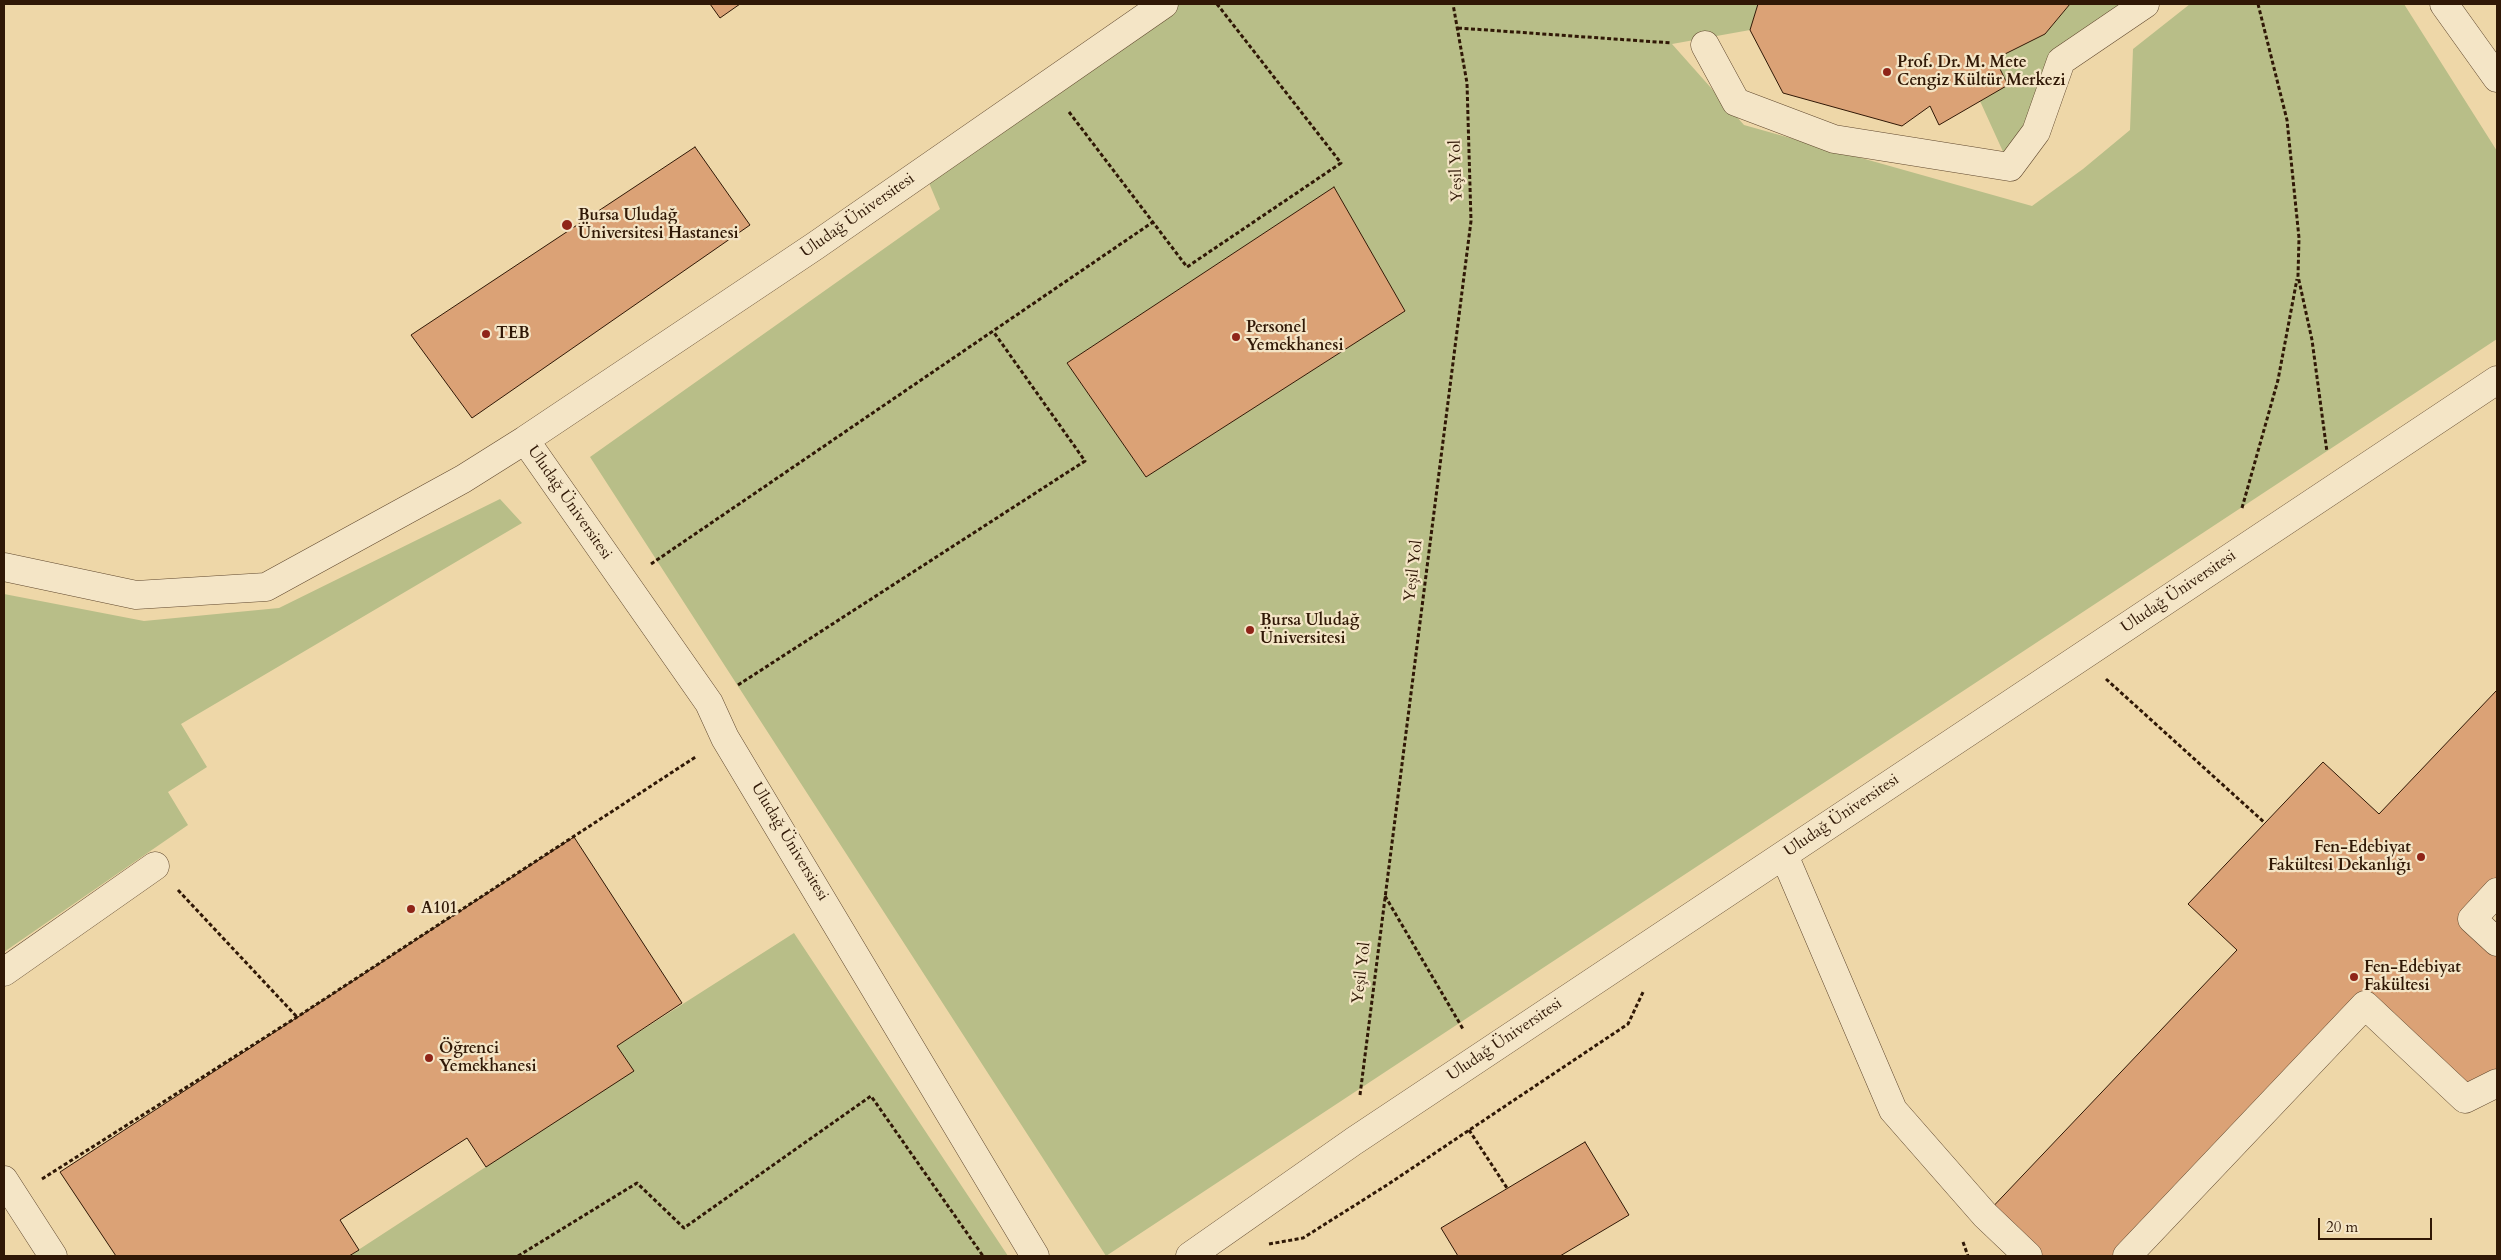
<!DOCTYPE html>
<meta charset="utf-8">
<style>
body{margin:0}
#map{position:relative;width:2501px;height:1260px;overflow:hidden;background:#eed7a8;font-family:Cardo,serif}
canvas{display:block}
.frame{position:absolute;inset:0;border:5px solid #301806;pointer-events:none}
.scale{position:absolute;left:2318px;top:1218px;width:114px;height:22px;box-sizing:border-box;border:2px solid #301806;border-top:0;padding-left:6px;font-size:15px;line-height:18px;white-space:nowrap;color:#301806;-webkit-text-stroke:4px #f4e5c6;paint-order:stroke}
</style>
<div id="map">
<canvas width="2501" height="1260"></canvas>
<div class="frame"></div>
<div class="scale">20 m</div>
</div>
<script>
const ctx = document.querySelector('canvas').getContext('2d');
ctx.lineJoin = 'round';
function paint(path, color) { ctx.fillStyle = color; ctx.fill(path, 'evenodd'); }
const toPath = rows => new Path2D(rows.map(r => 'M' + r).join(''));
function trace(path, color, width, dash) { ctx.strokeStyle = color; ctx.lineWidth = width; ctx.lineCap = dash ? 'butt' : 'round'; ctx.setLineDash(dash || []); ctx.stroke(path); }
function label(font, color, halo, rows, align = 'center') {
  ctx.font = font + ' Cardo,serif'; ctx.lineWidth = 4.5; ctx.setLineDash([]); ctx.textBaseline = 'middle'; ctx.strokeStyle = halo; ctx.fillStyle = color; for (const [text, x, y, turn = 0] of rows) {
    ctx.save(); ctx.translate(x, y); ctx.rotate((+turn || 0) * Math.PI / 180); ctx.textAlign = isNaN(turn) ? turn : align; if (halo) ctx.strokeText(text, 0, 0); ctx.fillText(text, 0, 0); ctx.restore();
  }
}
const green = toPath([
 [1164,4,1758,4,1750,30,1672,44,1744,125,2032,206,2083,169,2130,130,2133,49,2190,4,2404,4,2497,151,2497,339,1106,1256,590,457,940,209,924,171],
 [1334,187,1405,311,1146,477,1067,363],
 [2070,4,2145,4,2061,61,2010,167,1980,101,2008,85,1995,59,2045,34],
 [500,499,522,523,181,724,207,767,168,792,188,825,4,952,4,594,144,621,279,608],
 [794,933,1008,1256,349,1256,633,1071,617,1046]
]);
const building = toPath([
 [710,4,740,4,720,18,710,4],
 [1758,4,2070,4,2045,34,1995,59,2008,85,1939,125,1930,106,1902,126,1783,93,1750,30,1758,4],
 [695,147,750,225,472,418,411,335,695,147],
 [1334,187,1405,311,1146,477,1067,363,1334,187],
 [2497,690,2497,892,2472,919,2497,942,2497,1083,2465,1099,2365,1005,2127,1256,2028,1256,1985,1215,2237,950,2188,904,2323,762,2379,814,2497,690],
 [574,837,682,1003,617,1046,634,1071,486,1167,467,1138,340,1220,359,1250,349,1256,116,1256,60,1172,574,837],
 [1585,1142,1629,1215,1560,1256,1458,1256,1441,1228,1585,1142]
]);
const path = toPath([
 [2258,4,2287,120,2299,238,2298,276,2312,340,2327,452],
 [1458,28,1672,43],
 [1069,112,1187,267,1341,163,1217,4],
 [2242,508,2278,380,2297,279],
 [651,564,1153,222],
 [2106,679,2265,823],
 [738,685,1085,461,993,331],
 [178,890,297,1017],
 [1385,896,1463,1029],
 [1360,1095,1471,221,1467,83,1453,4],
 [1469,1130,1507,1188],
 [42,1179,297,1017,697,756],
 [1963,1242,1968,1256],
 [1269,1244,1303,1238,1387,1185,1628,1024,1644,990],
 [518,1256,637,1183,684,1228,871,1096,983,1256]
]);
const minor = toPath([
 [2444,4,2497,78],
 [1705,45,1736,102,1834,139,2010,167,2036,132,2061,61,2145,4],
 [525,440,709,703,725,738,1035,1256],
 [4,567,136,595,266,587,463,479,525,440,815,246,1164,4],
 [1784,855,1893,1110,1985,1215,2028,1256],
 [2497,892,2472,919,2497,942],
 [4,972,155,866],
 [4,1180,53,1256],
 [1190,1256,1354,1141,2497,380],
 [2127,1256,2365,1005,2465,1099,2497,1083]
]);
const markers = [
 [1887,72,5,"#8f2418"],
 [567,225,6,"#8f2418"],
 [486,334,5,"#8f2418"],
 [1236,337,5,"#8f2418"],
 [1250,630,5,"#8f2418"],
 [2421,857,5,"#8f2418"],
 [411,909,5,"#8f2418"],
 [2354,977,5,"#8f2418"],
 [429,1058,5,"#8f2418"]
];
const poiNames = [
 ["Prof. Dr. M. Mete",1897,63],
 ["Cengiz Kültür Merkezi",1897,81],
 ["Bursa Uludağ",578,216],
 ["Üniversitesi Hastanesi",578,234],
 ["Personel",1246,328],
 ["Yemekhanesi",1246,346],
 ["TEB",496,334],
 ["Bursa Uludağ",1260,621],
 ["Üniversitesi",1260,639],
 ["Fen-Edebiyat",2411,848,"right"],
 ["Fakültesi Dekanlığı",2411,866,"right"],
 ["A101",421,909],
 ["Fen-Edebiyat",2364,968],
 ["Fakültesi",2364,986],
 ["Öğrenci",439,1049],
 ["Yemekhanesi",439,1067]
];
const streetNames = [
 ["Yeşil Yol",1457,171,-92],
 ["Uludağ Üniversitesi",858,216,-35],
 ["Uludağ Üniversitesi",569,503,55],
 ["Yeşil Yol",1414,571,-83],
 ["Uludağ Üniversitesi",2179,592,-34],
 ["Uludağ Üniversitesi",1842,816,-34],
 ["Uludağ Üniversitesi",789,842,59],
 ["Yeşil Yol",1362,973,-83],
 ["Uludağ Üniversitesi",1505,1040,-34]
];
paint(green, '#b8be88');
paint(building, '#dba276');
trace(building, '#301806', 1);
trace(minor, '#60482e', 29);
trace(path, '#301806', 3, [4, 2.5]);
trace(minor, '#f4e5c6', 28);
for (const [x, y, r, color] of markers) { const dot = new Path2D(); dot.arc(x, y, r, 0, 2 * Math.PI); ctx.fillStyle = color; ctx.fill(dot); trace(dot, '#f4e5c6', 2); }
label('bold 16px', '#301806', '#f4e5c6', poiNames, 'left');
label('16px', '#301806', '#f4e5c6', streetNames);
</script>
